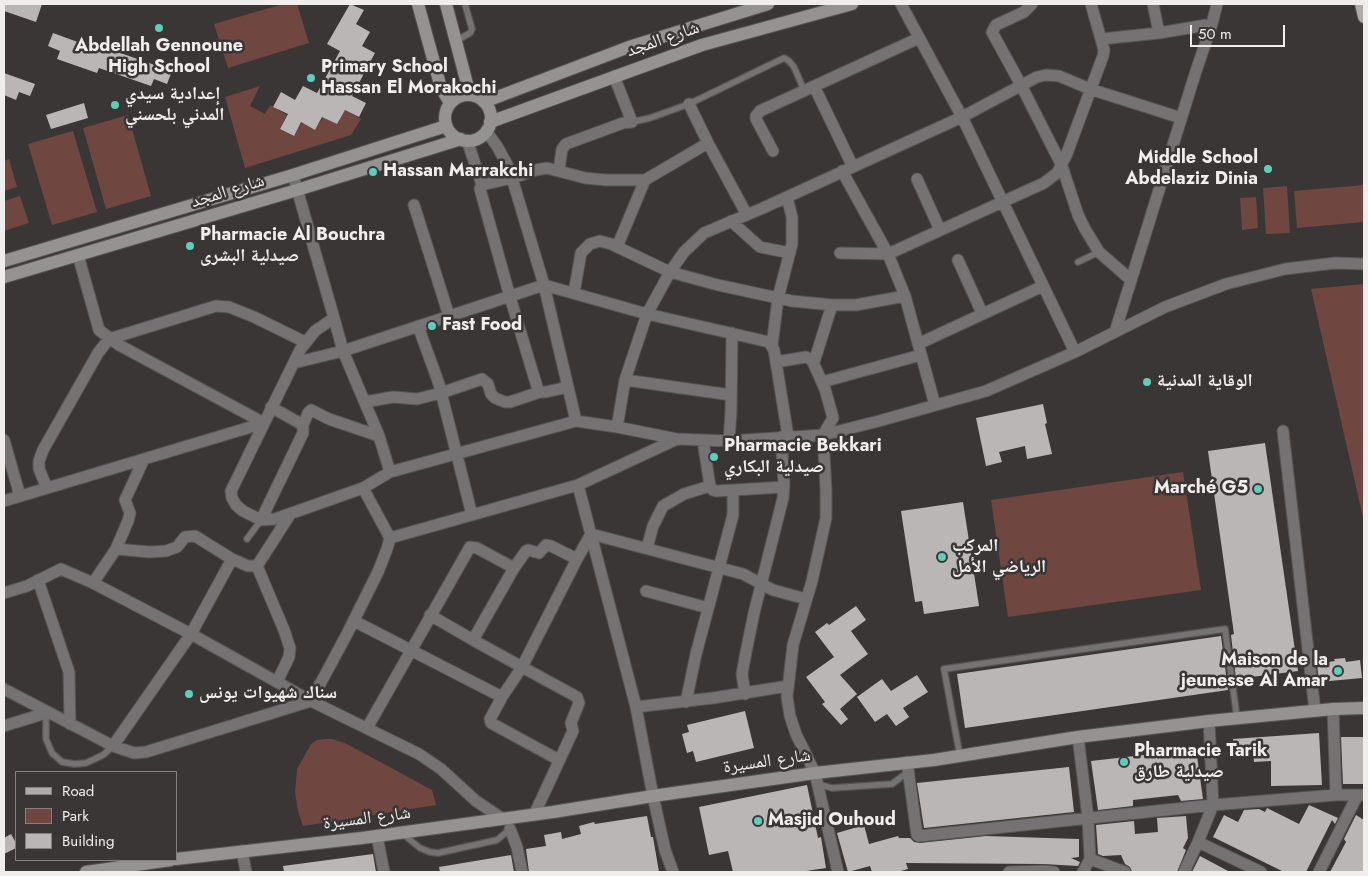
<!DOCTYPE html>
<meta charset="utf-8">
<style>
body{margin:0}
#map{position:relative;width:1368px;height:876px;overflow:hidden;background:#3a3636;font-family:Jost,sans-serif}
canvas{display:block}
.frame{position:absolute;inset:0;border:5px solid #f0eeed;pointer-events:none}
.legend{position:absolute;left:15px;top:771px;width:162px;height:90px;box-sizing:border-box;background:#3a3636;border:1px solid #83807f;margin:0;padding:6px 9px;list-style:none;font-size:15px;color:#f0eeed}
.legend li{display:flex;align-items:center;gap:10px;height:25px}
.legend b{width:25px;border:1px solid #83807f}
.scale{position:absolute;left:1190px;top:25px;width:95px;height:22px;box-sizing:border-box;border:2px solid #f0eeed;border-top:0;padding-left:6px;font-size:15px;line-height:18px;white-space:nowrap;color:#f0eeed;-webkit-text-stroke:4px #3a3636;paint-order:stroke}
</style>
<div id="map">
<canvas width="1368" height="876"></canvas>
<div class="frame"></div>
<ul class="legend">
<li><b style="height:6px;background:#afabab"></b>Road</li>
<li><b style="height:14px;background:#6f4640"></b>Park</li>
<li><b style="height:14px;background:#bbb6b6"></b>Building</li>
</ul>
<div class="scale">50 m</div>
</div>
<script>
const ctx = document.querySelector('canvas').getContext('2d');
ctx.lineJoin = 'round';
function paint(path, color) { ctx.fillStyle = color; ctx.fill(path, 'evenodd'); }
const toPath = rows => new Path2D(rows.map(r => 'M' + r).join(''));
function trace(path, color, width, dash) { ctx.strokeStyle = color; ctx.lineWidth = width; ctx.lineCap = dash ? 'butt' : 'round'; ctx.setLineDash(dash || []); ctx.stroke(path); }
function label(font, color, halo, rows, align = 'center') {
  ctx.font = font + ' Jost,"Noto Naskh Arabic",sans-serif'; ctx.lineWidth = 5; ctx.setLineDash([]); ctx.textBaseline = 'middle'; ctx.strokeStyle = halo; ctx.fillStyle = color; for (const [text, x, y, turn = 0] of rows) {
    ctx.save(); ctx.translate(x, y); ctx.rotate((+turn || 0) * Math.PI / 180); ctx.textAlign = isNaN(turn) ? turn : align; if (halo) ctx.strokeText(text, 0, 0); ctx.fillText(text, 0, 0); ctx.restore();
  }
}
const green = toPath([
 [283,4,297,4,309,43,228,68,214,24],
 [260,86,250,106,265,114,270,105,287,115,280,129,293,136,302,122,315,130,323,117,337,124,344,110,338,88,353,95,345,110,361,119,351,135,245,168,225,97],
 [128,115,151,196,106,209,83,128],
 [73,131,97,212,52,225,28,144],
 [9,159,17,187,4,191,4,161],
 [1364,185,1364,222,1297,228,1294,191],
 [1287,186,1290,233,1266,234,1263,188],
 [20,196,29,223,4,231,4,201],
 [1256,197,1258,228,1242,230,1240,198],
 [1364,284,1364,522,1311,289],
 [1183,472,1201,590,1008,617,991,500],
 [325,739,332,739,345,743,432,790,436,805,303,826,298,811,295,793,297,769,311,744,317,740]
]);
const building = toPath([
 [4,4,42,4,36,22,4,11],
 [350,4,364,10,356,24,370,32,362,46,375,53,352,96,366,103,359,117,345,110,337,124,322,117,315,130,301,122,294,136,280,129,288,114,273,107,281,92,295,100,303,86,317,93,340,51,327,44],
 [53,33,108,53,109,49,172,71,167,84,154,79,151,86,99,68,97,73,57,59,60,51,48,46],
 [4,73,35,84,30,96,19,92,16,100,4,95],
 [84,103,88,118,51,129,46,115],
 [1043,404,1047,423,1045,424,1052,454,1027,459,1025,446,999,452,1002,462,986,466,976,418],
 [1265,443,1298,671,1236,679,1231,635,1234,634,1208,451],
 [963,502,979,606,924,614,922,601,915,602,901,511],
 [856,606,866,620,851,631,868,654,840,675,857,694,840,709,848,719,841,725,822,704,825,702,806,677,834,657,815,632,827,623,829,625],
 [1221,636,1228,690,965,728,957,674],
 [1345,658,1346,662,1360,660,1362,678,1319,682,1317,664,1335,661,1334,659],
 [917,675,928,692,903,708,909,717,896,726,887,714,875,722,857,697,882,679,891,691],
 [745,711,754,748,696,762,693,751,687,753,682,734,689,732,687,725],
 [1319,733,1322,785,1271,786,1271,761,1254,762,1253,749,1233,750,1233,739],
 [1341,737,1364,737,1364,784,1343,784],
 [1196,749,1203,799,1181,801,1178,795,1133,800,1133,806,1098,810,1091,761],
 [1069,767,1074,812,924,828,917,783],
 [807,785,818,838,821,837,826,868,800,872,733,872,728,851,709,855,699,807],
 [1309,805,1338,818,1335,824,1332,820,1306,872,1284,872,1213,837,1224,815,1238,822,1244,810,1259,809,1265,812,1267,808,1299,824],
 [1356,815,1364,820,1364,872,1330,872,1346,842,1344,839],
 [647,816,651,837,653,837,659,872,529,872,526,849,546,846,544,835,561,832,562,839,581,834,579,826,594,822,595,824],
 [1186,816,1188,838,1183,848,1186,850,1177,872,1132,872,1130,867,1125,864,1121,855,1103,856,1098,854,1096,825,1134,821,1135,834,1158,832,1157,818],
 [864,825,869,844,898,836,899,838,910,838,914,842,920,843,986,836,1079,839,1079,857,1071,858,1080,862,1078,866,1043,864,906,863,908,869,897,872,872,872,870,866,848,872,837,833],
 [11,834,16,843,16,848,4,854,4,838],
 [373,854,376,872,284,872,283,866],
 [511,855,514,872,440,872,439,867],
 [1200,856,1230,872,1192,872]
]);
const lane = toPath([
 [456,41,470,33,472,29,465,4],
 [632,122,650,118,689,104,784,58,789,61,794,67,804,90],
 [1078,262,1099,252],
 [247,539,261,520],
 [46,713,46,739,52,753,62,762,74,764,86,763,103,755,113,746],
 [960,756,944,669,1225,629,1237,718],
 [817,784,832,788,892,784,908,772],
 [403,834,420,848,430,852,438,853,497,840,510,829]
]);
const street = toPath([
 [901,4,962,117,1075,352],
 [1032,4,1024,12,996,25,992,32,1021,85,1062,166,1078,215,1085,229,1099,252,1131,280],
 [1153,4,1159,33],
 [1101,39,1159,33,1212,24],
 [814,86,853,167],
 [689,104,708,143,747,215],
 [486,131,497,146,509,168,544,285,576,421],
 [467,140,482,185],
 [773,151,756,119,756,116,760,111,919,38],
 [559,170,562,149,566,144,623,123,632,122,614,76],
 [842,171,888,254,905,296,935,405],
 [293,175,334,318,343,351,379,436,390,472,363,488,275,519,261,520,243,511,236,505,232,498,231,491,300,350,315,331,334,318],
 [917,179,940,230],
 [414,205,449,316],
 [731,221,760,247,790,253],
 [617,247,645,180,708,143],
 [840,253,888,254,1044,183,1057,173,1066,156,1103,56,1104,50,1091,4],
 [78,255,99,330,119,345,264,423],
 [958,260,982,313],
 [574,293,581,253,590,244,600,241,611,244,670,272,718,285,792,301,832,305,856,305,905,296],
 [418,326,439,384,472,515],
 [1115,332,1195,74,1212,24,1217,4],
 [918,344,1043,286],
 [772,346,778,298,792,244,792,217,787,197],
 [776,362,806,357,812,360,825,389,833,418,823,435,826,490,826,518,812,581,793,645,787,697,790,716,796,734,815,773,838,872],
 [814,362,832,305],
 [294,363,343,351,544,285,647,314,769,342,774,350,788,436],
 [625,380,731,395],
 [822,382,921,355],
 [568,387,546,392,540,392,538,390,510,297,480,189,482,185,512,178,536,170,547,168,585,178,606,180,645,180],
 [365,402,393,397,417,399,441,393,482,379,488,384,491,394,495,398,505,402,510,402,540,392],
 [303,425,308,413,311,410,329,419,379,436],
 [617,427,625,380,647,314,670,272,684,252,704,233,763,208,962,117,1037,77,1046,75,1059,76,1090,89,1181,118],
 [1283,431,1315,711],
 [4,440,20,496],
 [703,441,710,486,713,490,716,491,784,487],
 [729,441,731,412,732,333],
 [390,472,576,421,617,427,677,439,729,441,823,435,879,421,986,391,1075,352,1165,307,1226,284,1285,269,1335,263,1364,264],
 [578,485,636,707,653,796,665,850,673,872],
 [47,488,39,469,39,461,43,450,98,353,109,339,216,306,229,307,254,317,305,342],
 [4,501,264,423],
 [261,520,303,433,303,425,271,407],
 [390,538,578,485,677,439],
 [647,548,653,526,663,506,684,494,710,486],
 [116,549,128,521,130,513,125,500,144,459],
 [257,566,284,630,290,648,289,657,277,682],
 [38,580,69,672,70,724],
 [93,583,116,549,149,552,166,551,177,547,185,537,195,536,232,559],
 [646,591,708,608],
 [4,593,27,586,61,569,93,583,191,634,311,701,347,634,378,572,387,549,390,538,363,488],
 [430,615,473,640,514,568],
 [354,621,502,697,522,667,473,640],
 [4,689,113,746,134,753,146,752,311,701,419,754,441,769,476,801,503,819],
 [745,694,742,674,746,652,754,613,783,498,784,484,781,437],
 [502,697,490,719,491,723,559,760],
 [686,702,696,654,733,515,733,490],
 [636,707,713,698,788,686],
 [1333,709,1336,795],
 [4,726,46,713],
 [367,728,470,547,477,548,514,568,526,551,528,550,539,553,546,545,551,546,577,559,591,534,743,574,773,590,806,599],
 [1078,737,1088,818,1090,859,1083,872],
 [113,746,191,634,232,559,248,566,257,566,291,513],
 [907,762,917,835,919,836,1213,805,1336,795,1364,795],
 [534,815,573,731,571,723,579,703,577,697,522,667,577,559],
 [510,829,517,847,522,872],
 [377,836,384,872],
 [1198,842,1261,872],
 [242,851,246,872],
 [1090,859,1125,872],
 [1009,872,1043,871,1054,872],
 [1184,872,1198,842,1213,805,1209,721],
 [1319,872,1357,796]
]);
const secondary = toPath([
 [418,4,441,88,450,103],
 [446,4,470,95],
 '445 118a23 23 0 1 1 46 0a23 23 0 1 1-46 0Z',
 [484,102,629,47,768,4],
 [490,122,702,45,852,4],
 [4,261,293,175,446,126],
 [4,277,297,190,461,139],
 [176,859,362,838,553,812,653,796,815,773,934,760,1078,737,1209,721,1333,709,1364,708],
 [86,872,171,860]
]);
const primary = toPath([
 [1361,4,1364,17]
]);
const markers = [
 [159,28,5,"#5dceb9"],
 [311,78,5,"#5dceb9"],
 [115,105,5,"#5dceb9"],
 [1268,169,5,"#5dceb9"],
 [373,172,5,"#5dceb9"],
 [190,246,5,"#5dceb9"],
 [432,326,5,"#5dceb9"],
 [1147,382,5,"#5dceb9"],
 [714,457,5,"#5dceb9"],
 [1258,489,5,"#5dceb9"],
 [942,557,5,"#5dceb9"],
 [1338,671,5,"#5dceb9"],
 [189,694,5,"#5dceb9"],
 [1124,762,5,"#5dceb9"],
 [758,821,5,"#5dceb9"]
];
const streetNames = [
 ["شارع المجد",663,40,-19],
 ["شارع المجد",228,192,-17],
 ["شارع المسيرة",767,762,-8],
 ["شارع المسيرة",367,819,-7]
];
const poiNames = [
 ["Abdellah Gennoune",159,47,"center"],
 ["High School",159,68,"center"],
 ["Primary School",321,68],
 ["Hassan El Morakochi",321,89],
 ["إعدادية سيدي",125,95],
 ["المدني بلحسني",125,116],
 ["Middle School",1258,159,"right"],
 ["Abdelaziz Dinia",1258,180,"right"],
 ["Hassan Marrakchi",383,172],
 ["Pharmacie Al Bouchra",200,236],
 ["صيدلية البشرى",200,257],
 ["Fast Food",442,326],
 ["الوقاية المدنية",1157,382],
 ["Pharmacie Bekkari",724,447],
 ["صيدلية البكاري",724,468],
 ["Marché G5",1248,489,"right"],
 ["المركب",952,547],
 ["الرياضي الأمل",952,568],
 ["Maison de la",1328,661,"right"],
 ["jeunesse Al Amar",1328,682,"right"],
 ["سناك شهيوات يونس",199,694],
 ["Pharmacie Tarik",1134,752],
 ["صيدلية طارق",1134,773],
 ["Masjid Ouhoud",768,821]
];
paint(green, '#6f4640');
paint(building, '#bbb6b6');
trace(lane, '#575353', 8);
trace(street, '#575353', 13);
trace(secondary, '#575353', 14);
trace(primary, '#575353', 14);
trace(lane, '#747272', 5.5);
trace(street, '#747272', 11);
trace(secondary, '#959292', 12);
trace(primary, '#afabab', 12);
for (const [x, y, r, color] of markers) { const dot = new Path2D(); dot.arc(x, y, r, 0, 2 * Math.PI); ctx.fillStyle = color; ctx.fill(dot); trace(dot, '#3a3636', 2); }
label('18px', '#f0eeed', '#3a3636', streetNames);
label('bold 18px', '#f0eeed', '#3a3636', poiNames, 'left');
</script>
